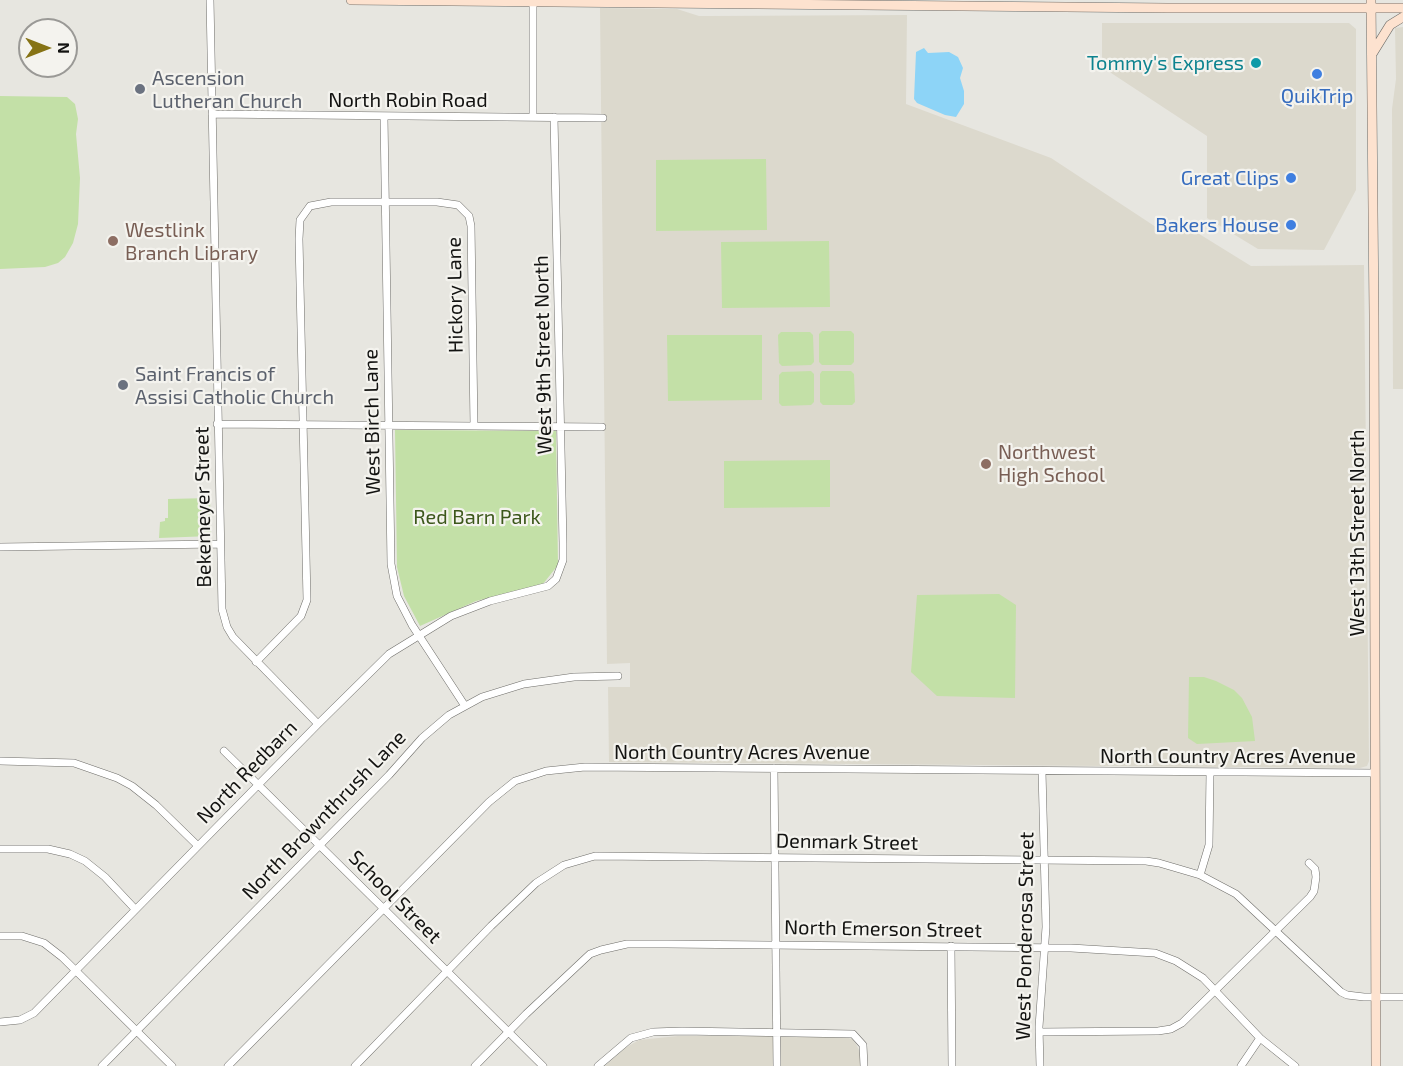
<!DOCTYPE html>
<style>
body{margin:0}
#map{position:relative;width:1403px;height:1066px;overflow:hidden;background:#e7e6e0;font-family:"Exo 2",sans-serif}
canvas{display:block}
.north{position:absolute;left:18px;top:18px;width:60px;height:60px;box-sizing:border-box;background:#f4f3ee;border:2px solid #9a9996;border-radius:50%;rotate:90deg;font-size:16px;font-weight:700;line-height:24px;text-align:center;color:#131311}
.north::after{content:'';display:block;margin:auto;width:21px;height:27px;background:#867315;clip-path:polygon(50% 0,100% 100%,50% 72%,0 100%)}
</style>
<div id="map">
<canvas width="1403" height="1066"></canvas>
<div class="north">N</div>
</div>
<script>
const ctx = document.querySelector('canvas').getContext('2d');
ctx.lineJoin = 'round';
function paint(path, color) { ctx.fillStyle = color; ctx.fill(path, 'evenodd'); }
const toPath = rows => new Path2D(rows.map(r => 'M' + r).join(''));
function trace(path, color, width, dash) { ctx.strokeStyle = color; ctx.lineWidth = width; ctx.lineCap = dash ? 'butt' : 'round'; ctx.setLineDash(dash || []); ctx.stroke(path); }
function label(font, color, halo, rows, align = 'center') {
  ctx.font = font + ' "Exo 2",sans-serif'; ctx.lineWidth = 4.5; ctx.setLineDash([]); ctx.textBaseline = 'middle'; ctx.strokeStyle = halo; ctx.fillStyle = color; for (const [text, x, y, turn = 0] of rows) {
    ctx.save(); ctx.translate(x, y); ctx.rotate((+turn || 0) * Math.PI / 180); ctx.textAlign = isNaN(turn) ? turn : align; if (halo) ctx.strokeText(text, 0, 0); ctx.fillText(text, 0, 0); ctx.restore();
  }
}
const built = toPath([
 [600,8,677,9,699,16,710,16,907,15,906,104,1051,158,1162,231,1196,232,1251,266,1364,265,1369,761,1367,766,1360,768,609,762,608,687,630,687,630,663,607,664],
 [1102,23,1349,23,1356,29,1356,190,1324,250,1258,249,1207,218,1207,136,1102,67],
 [1403,27,1403,389,1393,389,1392,109,1396,79,1395,28],
 [678,1036,842,1036,852,1039,856,1044,860,1052,860,1066,605,1066,625,1048,639,1040]
]);
const green = toPath([
 [0,96,67,97,75,104,78,119,76,134,80,178,78,224,73,243,65,257,58,263,45,267,0,269],
 [766,159,767,230,656,231,656,160],
 [829,241,830,307,722,308,721,242],
 [822,331,851,331,854,334,854,362,851,365,822,365,819,362,819,334],
 [781,332,810,332,813,335,814,362,811,365,782,366,779,363,778,335],
 [667,335,762,335,762,400,668,401],
 [811,371,814,374,814,402,811,405,782,406,779,403,779,375,782,372],
 [822,371,851,371,854,374,855,402,852,405,823,405,820,402,820,374],
 [395,430,556,431,558,565,543,584,476,601,420,626,404,596,397,567],
 [830,460,830,507,724,508,724,461],
 [210,498,211,536,159,538,160,522,165,521,165,518,168,518,168,499],
 [999,594,1016,605,1015,698,937,696,911,672,917,595],
 [1189,677,1204,677,1216,681,1234,690,1242,698,1252,717,1255,741,1197,744,1188,738]
]);
const water = toPath([
 [924,48,928,53,949,52,958,57,963,68,960,78,964,91,964,104,956,117,945,115,917,103,914,99,916,52]
]);
const street = toPath([
 [210,0,222,609,227,627,233,637,318,724],
 [212,114,603,118],
 [384,117,391,564,397,596,412,625,465,706],
 [533,117,533,0],
 [217,424,602,427],
 [0,547,220,544],
 [256,662,301,616,307,600,299,239,300,220,310,206,331,202,437,202,458,205,469,216,471,226,474,426],
 [224,751,543,1066],
 [0,761,74,763,117,778,132,786,156,805,198,846],
 [774,768,777,1066],
 [0,849,48,849,70,854,85,861,105,877,135,909],
 [1200,875,1209,845,1210,772],
 [0,936,22,936,44,943,62,957,172,1066],
 [951,946,952,1066],
 [0,1022,20,1020,34,1013,318,724,389,654,451,616,490,601,548,586,556,579,563,560,563,543,554,117],
 [1039,1032,1158,1031,1171,1029,1182,1023,1310,897,1314,891,1316,877,1315,869,1309,863],
 [102,1066,389,775,422,738,449,715,482,697,524,684,574,677,618,676],
 [228,1066,489,802,515,781,546,771,585,767,1375,773],
 [355,1066,491,926,536,883,564,865,595,856,1146,861,1159,863,1200,875,1236,894,1341,992,1347,995,1364,997,1403,997],
 [475,1066,526,1014,590,954,601,950,627,944,667,944,1071,948,1155,953,1176,961,1203,978,1260,1038,1295,1066],
 [598,1066,631,1038,653,1032,682,1031,853,1034,863,1045,864,1066],
 [1040,1066,1039,1027,1046,927,1042,771],
 [1241,1066,1260,1038]
]);
const secondary = toPath([
 [351,0,1167,8,1403,8],
 [1371,0,1374,315,1376,1066],
 [1372,54,1390,25,1403,17]
]);
const markers = [
 [1256,63,6,"#0f9aa8"],
 [1317,74,6,"#3f7fe0"],
 [140,89,6,"#6b7280"],
 [1291,178,6,"#3f7fe0"],
 [1291,225,6,"#3f7fe0"],
 [113,241,6,"#8d6e63"],
 [123,385,6,"#6b7280"],
 [986,464,6,"#8d6e63"]
];
const cultureNames = [
 ["Tommy's Express",1244,63]
];
const worshipNames = [
 ["Ascension",152,78],
 ["Lutheran Church",152,101],
 ["Saint Francis of",135,374],
 ["Assisi Catholic Church",135,397]
];
const shopNames = [
 ["QuikTrip",1317,96,"center"],
 ["Great Clips",1279,178],
 ["Bakers House",1279,225]
];
const streetNames = [
 ["North Robin Road",408,100],
 ["Hickory Lane",455,295,-91],
 ["West 9th Street North",543,355,-91],
 ["West Birch Lane",372,422,-91],
 ["Bekemeyer Street",203,507,-91],
 ["West 13th Street North",1357,533,-90],
 ["North Country Acres Avenue",742,752],
 ["North Country Acres Avenue",1228,756],
 ["North Redbarn",247,772,-46],
 ["North Brownthrush Lane",324,815,-46],
 ["Denmark Street",847,842,1],
 ["School Street",395,897,45],
 ["North Emerson Street",883,929,1],
 ["West Ponderosa Street",1025,936,-89]
];
const educationNames = [
 ["Westlink",125,230],
 ["Branch Library",125,253],
 ["Northwest",998,452],
 ["High School",998,475]
];
const parkNames = [
 ["Red Barn Park",477,517]
];
paint(built, '#dcd9cd');
paint(green, '#c3e0a7');
paint(water, '#8dd4f7');
trace(street, '#6e6d69', 8);
trace(secondary, '#6e6d69', 10);
trace(street, '#fff', 7);
trace(secondary, '#fde2cf', 9);
for (const [x, y, r, color] of markers) { const dot = new Path2D(); dot.arc(x, y, r, 0, 2 * Math.PI); ctx.fillStyle = color; ctx.fill(dot); trace(dot, '#f4f3ee', 2); }
label('20px', '#0d838f', '#f4f3ee', cultureNames, 'right');
label('20px', '#5b616d', '#f4f3ee', worshipNames, 'left');
label('20px', '#366cbe', '#f4f3ee', shopNames, 'right');
label('20px', '#131311', '#f4f3ee', streetNames);
label('20px', '#785e54', '#f4f3ee', educationNames, 'left');
label('20px', '#3c571b', '#f4f3ee', parkNames);
</script>
